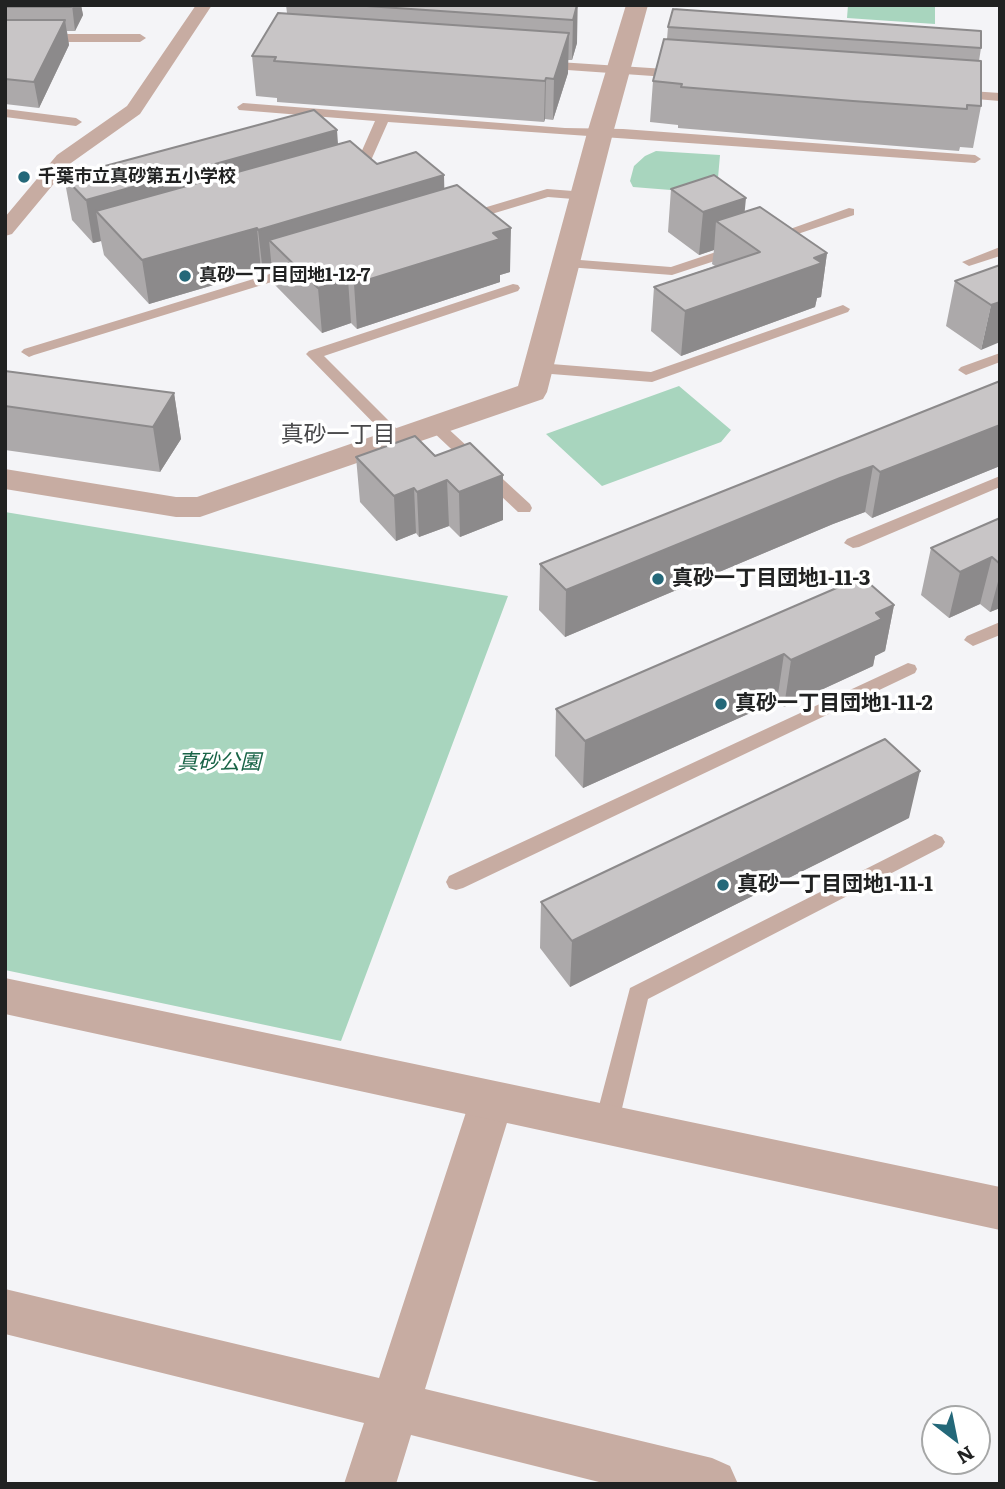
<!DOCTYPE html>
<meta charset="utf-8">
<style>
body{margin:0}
#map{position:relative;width:1005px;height:1489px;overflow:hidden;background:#f4f4f7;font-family:Literata,serif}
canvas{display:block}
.frame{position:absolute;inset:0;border:7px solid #212222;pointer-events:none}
.north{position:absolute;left:921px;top:1405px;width:70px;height:70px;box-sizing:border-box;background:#fff;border:2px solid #a6a7a7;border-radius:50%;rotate:148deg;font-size:19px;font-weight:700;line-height:28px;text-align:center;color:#212222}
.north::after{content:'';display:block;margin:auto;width:24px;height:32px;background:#246879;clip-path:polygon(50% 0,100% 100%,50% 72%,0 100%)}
</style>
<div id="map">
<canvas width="1005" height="1489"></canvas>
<div class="frame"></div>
<div class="north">N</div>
</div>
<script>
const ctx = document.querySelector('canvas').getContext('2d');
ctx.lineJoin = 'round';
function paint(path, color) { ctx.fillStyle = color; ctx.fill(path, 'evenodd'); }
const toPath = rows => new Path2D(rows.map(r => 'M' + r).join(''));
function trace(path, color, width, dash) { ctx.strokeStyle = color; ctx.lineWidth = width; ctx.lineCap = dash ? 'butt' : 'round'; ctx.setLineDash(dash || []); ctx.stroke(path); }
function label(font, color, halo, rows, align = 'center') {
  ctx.font = font + ' Literata,"Noto Sans JP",serif'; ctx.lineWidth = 7; ctx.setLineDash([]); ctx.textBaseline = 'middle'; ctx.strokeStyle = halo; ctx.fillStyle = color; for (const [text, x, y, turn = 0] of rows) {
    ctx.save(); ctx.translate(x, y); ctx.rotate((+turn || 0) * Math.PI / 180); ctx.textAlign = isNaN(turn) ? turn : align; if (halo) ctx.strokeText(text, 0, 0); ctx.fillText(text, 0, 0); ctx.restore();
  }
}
const green = toPath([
 [848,5,935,7,935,24,847,18],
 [656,151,720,155,718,178,713,185,683,191,633,187,630,181,634,166,645,156],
 [679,386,731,430,721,442,602,486,546,434],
 [5,512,508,596,341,1041,5,970]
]);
const service = toPath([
 [5,34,140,34,146,38,140,42,5,42,5,34],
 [543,61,681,70,687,74,681,78,539,68,537,65,543,61],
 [955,90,1000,93,1000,101,951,97,949,94,955,90],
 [243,103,565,128,623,129,975,155,981,159,975,163,388,122,365,174,354,179,347,175,353,171,375,121,239,110,237,107,243,103],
 [5,109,76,118,82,122,76,126,5,117,5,109],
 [547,189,586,192,593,196,586,200,548,197,465,222,458,218,460,215,547,189],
 [849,208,854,209,854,215,774,242,769,243,762,239,849,208],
 [737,245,744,249,742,252,672,275,567,267,560,263,567,259,671,267,737,245],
 [1000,247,1000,256,969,266,962,262,1000,247],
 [296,266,301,267,301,273,34,355,29,357,21,352,24,349,296,266],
 [513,284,518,285,520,288,518,291,324,356,405,437,407,440,405,443,393,443,306,354,309,351,513,284],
 [843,305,850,309,848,312,652,382,539,373,531,368,539,363,651,372,843,305],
 [1000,353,1000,362,966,375,958,370,961,367,1000,353],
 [437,422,443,424,530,504,532,508,530,512,518,512,431,430,429,427,437,422],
 [1000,476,1000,487,859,547,853,548,844,543,847,539,1000,476],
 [1000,622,1000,635,973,646,964,640,967,636,1000,622],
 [908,663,915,665,917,669,915,673,463,888,456,890,449,888,446,882,449,876,908,663],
 [935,834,942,837,945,842,942,847,648,999,618,1125,614,1132,606,1135,598,1132,594,1125,630,988,935,834]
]);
const pedestrian = toPath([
 [196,5,212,5,140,114,71,163,12,234,5,236,5,217,57,155,127,106,196,5]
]);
const minor = toPath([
 [492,1081,508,1087,514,1100,425,1389,712,1458,730,1466,738,1484,607,1484,411,1435,396,1484,344,1484,364,1423,5,1334,5,1289,379,1378,470,1100,476,1087,492,1081]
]);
const tertiary = toPath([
 [626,5,648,5,613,133,547,392,543,399,200,517,176,517,5,489,5,469,176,497,197,497,518,386,587,133,626,5],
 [5,978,1000,1187,1000,1230,5,1014,5,978]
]);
const wall = toPath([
 [5,5,81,5,83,15,75,31,67,31,69,45,39,108,5,104],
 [286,5,578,5,577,43,572,60,568,60,568,73,553,120,545,119,544,122,277,102,277,98,256,96,252,56,287,13],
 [668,27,981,48,979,61,981,106,973,148,960,147,959,151,847,142,678,128,678,125,650,122,653,81,667,39],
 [338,144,377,164,444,188,510,272,500,275,500,282,357,329,351,323,322,333,274,284,272,270,263,273,261,271,149,304,104,255,101,241,93,243,72,220,64,177],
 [671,189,745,212,827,253,821,297,817,298,815,307,681,356,651,331,654,287,715,266,712,264,714,250,699,255,668,232],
 [1000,265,981,350,946,326,955,281],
 [5,371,174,393,181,439,160,472,5,450],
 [1000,381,1000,466,872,518,865,512,833,524,565,637,539,610,540,564],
 [415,436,503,520,460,537,449,526,419,537,416,533,396,541,360,502,356,457],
 [1000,518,1000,608,990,612,980,604,949,618,921,595,931,548],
 [894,605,885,651,875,656,873,666,784,707,777,701,583,788,555,756,556,709],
 [909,818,570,987,540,948,541,902]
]);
const shadedWall = toPath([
 [72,5,81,5,83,15,75,31],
 [577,5,577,43,572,60,573,20],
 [65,20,69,45,39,108,34,82],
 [569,33,568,73,553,120,554,79],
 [546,78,545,119,544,122,545,81],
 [337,130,340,172,96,211,101,241,93,243,86,200],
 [444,175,445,217,269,240,272,270,263,273,258,230],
 [746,198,742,239,716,221,714,250,699,255,703,212],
 [257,228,261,271,149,304,142,260],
 [511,228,510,272,500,275,500,282,357,329,354,284,493,233],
 [827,253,821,297,817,298,815,307,681,356,685,311],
 [348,279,351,323,322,333,318,288],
 [1000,302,1000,342,981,350,991,305],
 [174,393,181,439,160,472,153,427],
 [1000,425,1000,466,872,518,880,472],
 [873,466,865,512,833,524,565,637,566,590,840,478],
 [503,475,503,520,460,537,459,492],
 [447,480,449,526,419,537,417,492],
 [414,488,416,533,396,541,394,496],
 [992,557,980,604,949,618,960,572],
 [1000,574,1000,608,990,612],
 [894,605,885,651,875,656,873,666,784,707,791,660,876,613],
 [784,654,777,701,583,788,585,741],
 [920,771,909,818,570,987,572,941]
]);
const building = toPath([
 [5,5,72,5,71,7,5,7,5,5],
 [352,5,577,5,573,20,352,5],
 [673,9,981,31,981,48,668,27,673,9],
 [278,13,569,33,554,79,546,78,545,81,274,61,276,57,252,56,278,13],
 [5,20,65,20,34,82,5,79,5,20],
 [664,39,981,61,981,106,967,105,967,109,853,101,681,87,682,84,653,81,664,39],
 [314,110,337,130,86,200,64,177,314,110],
 [350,141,377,164,416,152,444,175,258,230,257,228,142,260,96,211,350,141],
 [714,175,746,198,703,212,671,189,714,175],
 [457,185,511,228,493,233,500,239,354,284,348,279,318,288,269,240,457,185],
 [760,207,827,253,814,258,822,263,685,311,654,287,760,252,716,221,760,207],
 [1000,265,1000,302,991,305,955,281,1000,265],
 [5,371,174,393,153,427,5,406,5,371],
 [1000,381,1000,425,880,472,873,466,840,478,566,590,540,564,1000,381],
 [415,436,435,456,470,443,503,475,459,492,447,480,417,492,414,488,394,496,356,457,415,436],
 [1000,518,1000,564,992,557,960,572,931,548,1000,518],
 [862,577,894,605,876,613,882,619,791,660,784,654,585,741,556,709,862,577],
 [885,739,920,771,572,941,541,902,885,739]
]);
const markers = [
 [24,177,7,"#246879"],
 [185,276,7,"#246879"],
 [658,579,7,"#246879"],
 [721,704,7,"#246879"],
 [723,885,7,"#246879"]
];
const farPoinames = [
 ["千葉市立真砂第五小学校",38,177],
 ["真砂一丁目団地1-12-7",199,276]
];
const poiNames = [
 ["真砂一丁目団地1-11-3",672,579],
 ["真砂一丁目団地1-11-2",735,704],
 ["真砂一丁目団地1-11-1",737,885]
];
const parkNames = [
 ["真砂公園",219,763]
];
const neighbourhoodNames = [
 ["真砂一丁目",338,435]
];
paint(green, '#a8d5be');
paint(service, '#c7aca2');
paint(pedestrian, '#c7aca2');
paint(minor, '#c7aca2');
paint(tertiary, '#c7aca2');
paint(wall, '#aca9aa');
paint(shadedWall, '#8c8a8b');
paint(building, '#c8c5c6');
trace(building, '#8c8a8b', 2);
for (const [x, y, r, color] of markers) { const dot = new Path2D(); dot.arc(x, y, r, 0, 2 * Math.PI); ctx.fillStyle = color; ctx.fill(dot); trace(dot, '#fff', 2.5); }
label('bold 18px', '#212222', '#fff', farPoinames, 'left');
label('bold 21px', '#212222', '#fff', poiNames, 'left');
label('italic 21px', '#196447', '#fff', parkNames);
label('23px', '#48484a', '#fff', neighbourhoodNames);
</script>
